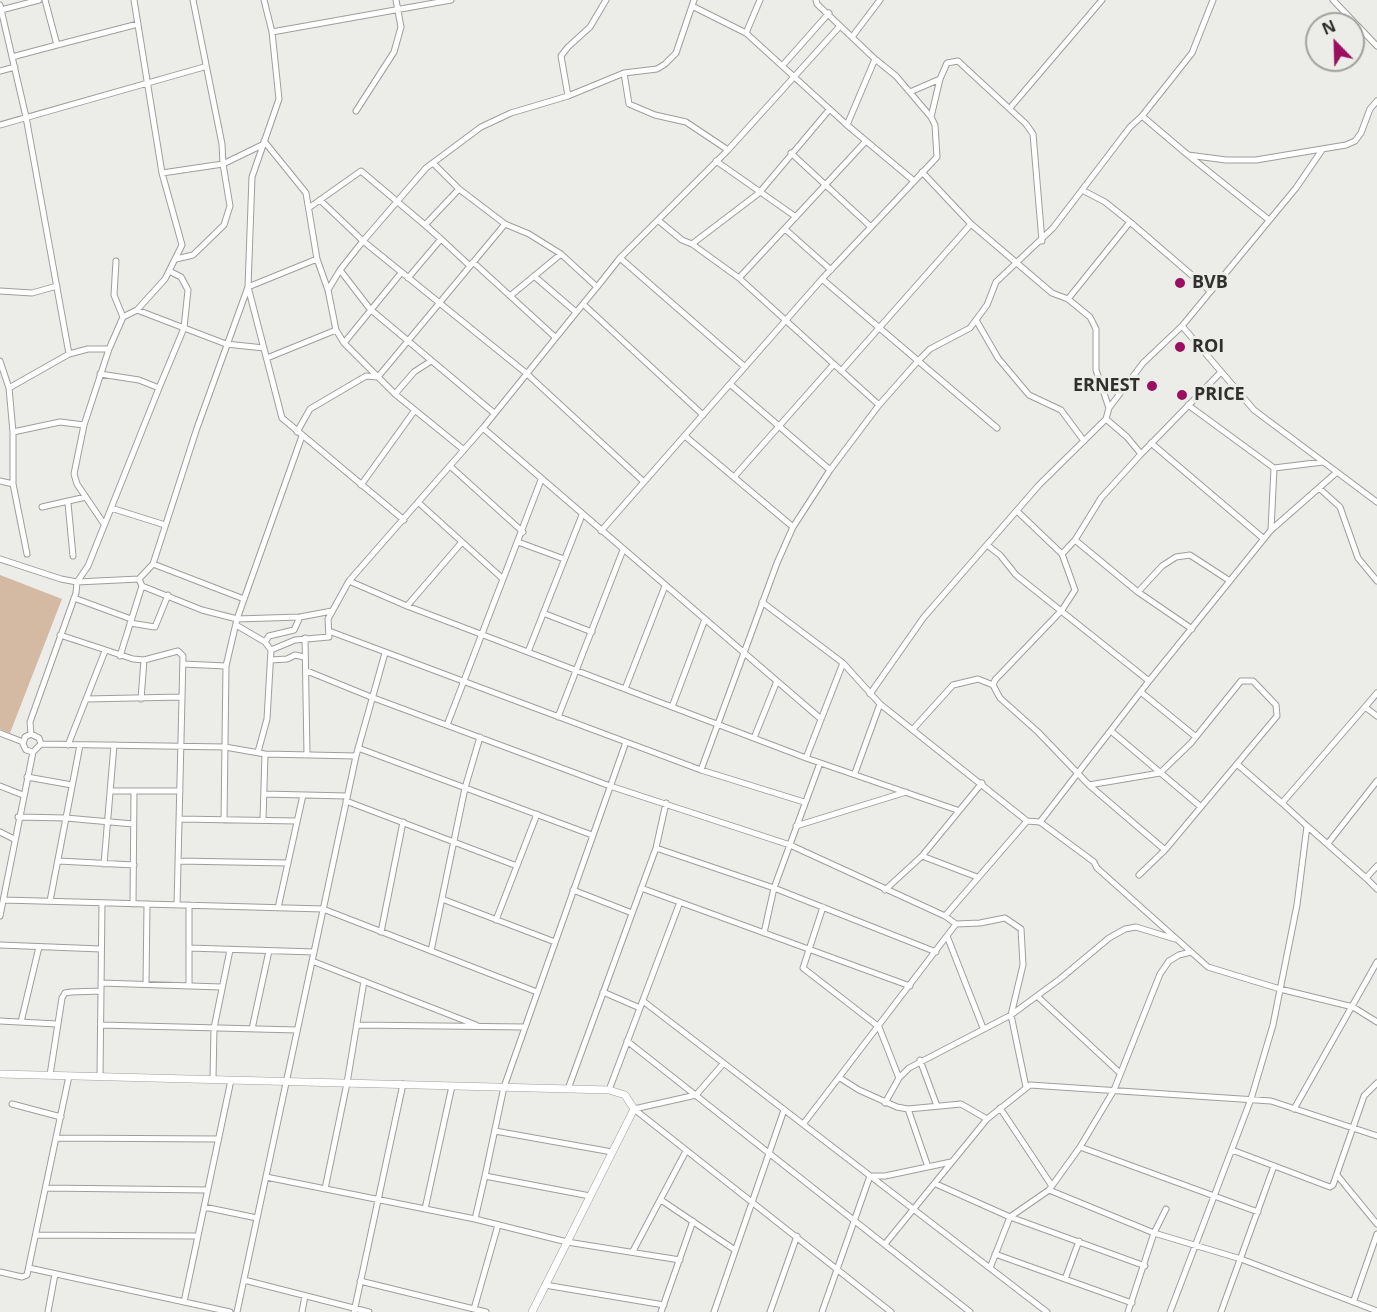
<!DOCTYPE html>
<style>
body{margin:0}
#map{position:relative;width:1377px;height:1312px;overflow:hidden;background:#ecece9;font-family:"Open Sans",sans-serif}
canvas{display:block}
.north{position:absolute;left:1305px;top:12px;width:60px;height:60px;box-sizing:border-box;background:#ecece9;border:2px solid #a1a19f;border-radius:50%;rotate:337deg;font-size:16px;font-weight:700;line-height:24px;text-align:center;color:#30302f}
.north::after{content:'';display:block;margin:auto;width:21px;height:27px;background:#9b0f60;clip-path:polygon(50% 0,100% 100%,50% 72%,0 100%)}
</style>
<div id="map">
<canvas width="1377" height="1312"></canvas>
<div class="north">N</div>
</div>
<script>
const ctx = document.querySelector('canvas').getContext('2d');
ctx.lineJoin = 'round';
function paint(path, color) { ctx.fillStyle = color; ctx.fill(path, 'evenodd'); }
const toPath = rows => new Path2D(rows.map(r => 'M' + r).join(''));
function trace(path, color, width, dash) { ctx.strokeStyle = color; ctx.lineWidth = width; ctx.lineCap = dash ? 'butt' : 'round'; ctx.setLineDash(dash || []); ctx.stroke(path); }
function label(font, color, halo, rows, align = 'center') {
  ctx.font = font + ' "Open Sans",sans-serif'; ctx.lineWidth = 6; ctx.setLineDash([]); ctx.textBaseline = 'middle'; ctx.strokeStyle = halo; ctx.fillStyle = color; for (const [text, x, y, turn = 0] of rows) {
    ctx.save(); ctx.translate(x, y); ctx.rotate((+turn || 0) * Math.PI / 180); ctx.textAlign = isNaN(turn) ? turn : align; if (halo) ctx.strokeText(text, 0, 0); ctx.fillText(text, 0, 0); ctx.restore();
  }
}
const green = toPath([
 [0,575,62,599,10,733,0,729]
]);
const minor = toPath([
 [134,0,162,173,182,245,165,279,137,310],
 [264,0,272,32,451,0],
 [760,0,746,33,847,125,914,181],
 [816,0,817,4,875,59,847,125],
 [1333,0,1377,46],
 [0,5,26,117,69,354],
 [692,6,746,33],
 [1,10,39,0],
 [852,37,880,0],
 [57,45,138,24],
 [12,57,57,45,45,0],
 [783,65,829,13],
 [0,71,15,67],
 [624,73,629,104,655,115,686,122,728,150],
 [910,92,940,79],
 [568,96,561,56,568,47,590,27,606,0],
 [1010,108,1102,0],
 [356,111,394,52,401,27,396,0],
 [931,117,940,79,947,63,958,61,1026,124,1033,134,1042,241],
 [0,125,204,67],
 [264,141,306,193,317,259],
 [791,153,871,227],
 [1188,155,1142,116,1192,53,1213,0],
 [716,161,796,217],
 [434,164,459,189,505,224],
 [922,172,971,224,1052,293,1068,299,1090,317,1096,329,1096,370,1109,408],
 [162,173,223,164,222,144,193,0],
 [320,200,363,241,426,168,481,127,511,113,568,96,624,73,657,69,665,64,676,53,694,0],
 [310,207,361,171,425,225,459,189],
 [1269,220,1188,155,1226,160,1256,160,1346,145,1355,141,1361,133,1370,109,1377,101],
 [659,221,682,240,692,244,739,278,879,405],
 [1130,222,1209,290],
 [425,225,441,239],
 [785,229,831,270],
 [692,244,759,193,829,110],
 [620,258,745,367],
 [176,259,193,255,224,225,230,206,223,164,262,145],
 [116,261,114,295,123,317],
 [473,262,555,337],
 [340,270,370,309,494,413],
 [534,276,576,312],
 [408,278,441,239,470,266],
 [739,278,866,141],
 [822,279,997,428],
 [597,287,620,258,728,150,840,26],
 [328,290,340,270,363,241,526,373,644,482],
 [0,291,32,293,57,286],
 [510,296,561,254],
 [1068,299,1130,222,1105,202,1084,191],
 [976,320,998,358,1029,395,1061,410,1084,441],
 [1182,326,1254,410,1377,502],
 [344,343,401,273],
 [109,349,123,317,137,310,226,344,264,348],
 [267,358,336,330],
 [0,361,9,388,13,432,13,484,27,554],
 [841,371,971,224],
 [730,384,830,470],
 [9,388,69,354,88,349,109,349,84,425,74,474,77,484,104,524],
 [159,388,184,328,188,290,181,277,169,271],
 [395,394,414,372,431,361],
 [1188,405,1274,468,1323,462],
 [483,428,821,719],
 [13,432,60,422,84,425],
 [297,432,310,409,366,376,378,377,505,224,529,234,561,254,597,287,583,304],
 [302,436,237,619,300,617,332,611],
 [685,436,793,527],
 [1151,443,1264,539],
 [1141,454,1220,373],
 [450,466,523,532],
 [734,477,834,364],
 [0,481,13,484],
 [361,485,415,410],
 [1319,488,1340,507,1358,558,1377,581],
 [68,503,73,556],
 [419,503,503,579],
 [42,507,86,497],
 [111,508,165,525],
 [1017,511,1062,554],
 [404,520,282,418,248,287,317,259,328,290,336,330,344,343,395,394,464,450],
 [1271,530,1274,468],
 [601,531,822,279,937,157,935,125,931,117,896,76,875,59],
 [1075,540,1138,592,1192,629],
 [518,542,564,559],
 [987,545,1000,555,1016,575,1149,681],
 [0,559,61,579,77,582,88,566,159,388,139,380,100,374],
 [153,564,244,599],
 [349,581,407,606,806,758,957,810],
 [142,586,202,610,237,619,226,666,183,664],
 [1138,592,1162,566,1176,557,1190,555,1230,581],
 [74,598,131,619],
 [762,602,843,663],
 [407,606,462,542],
 [543,613,592,632],
 [130,623,155,627,168,595],
 [236,625,265,642,271,650],
 [329,631,701,770,804,802],
 [60,635,133,659,144,660,178,651,183,656,177,905],
 [305,638,307,755],
 [265,642,269,636,294,630,300,617],
 [528,652,582,515],
 [120,656,142,586,139,579,153,564,197,428,248,287,252,177,279,99,272,32],
 [271,660,287,659,295,655,304,657],
 [307,671,371,697,610,786,790,845,945,916,956,924,804,1123],
 [993,685,995,680,1062,610,1075,590,1062,554,1075,540,1101,498,1141,454,1127,437,1106,419],
 [625,689,665,586],
 [1142,693,1196,737],
 [1377,693,1365,707,1377,716],
 [870,694,924,617,1039,485,1106,419,1109,408,1143,363,1182,326,1296,188,1322,150],
 [86,699,182,697],
 [141,699,144,660],
 [672,707,705,619],
 [558,717,623,550],
 [447,725,541,480],
 [914,728,953,685,978,679,993,685,1000,698,1038,732,1089,785,1165,850],
 [1111,731,1201,807],
 [0,733,23,742],
 [31,734,30,722,76,593,77,582,139,579],
 [754,738,777,681],
 [41,744,225,747,265,754,356,756],
 [68,745,105,651],
 [358,748,592,835],
 [258,752,267,719,271,650,295,640,329,637,328,619,349,581,483,428,583,304,703,415],
 [806,758,843,663,880,704,1027,821,1040,822,1094,862,1097,868,1208,967,1280,989,1353,1007,1377,1022],
 [1237,764,1282,803],
 [701,770,777,563,793,527,830,470,879,405,917,362,930,349,970,328,987,305,996,282,1053,228,1130,127,1142,116],
 [855,773,880,704],
 [27,777,72,785],
 [1089,785,1160,773,1191,743,1241,681,1253,681,1276,705,1277,716,1165,850,1139,875],
 [0,786,23,795],
 [110,791,180,791],
 [264,794,347,796],
 [346,801,517,866],
 [18,817,66,818,133,824],
 [179,819,297,821],
 [224,820,226,666],
 [263,820,265,754],
 [1040,822,1149,681,1271,530,1337,472],
 [796,826,906,792],
 [1307,826,1366,878],
 [0,832,14,839],
 [1329,842,1377,781],
 [656,848,774,888,936,952],
 [922,856,977,877],
 [59,861,134,865],
 [178,861,288,863],
 [104,864,114,745],
 [1377,866,1366,878,1377,889],
 [641,888,910,986],
 [573,890,632,913],
 [885,890,922,856,982,783],
 [442,899,555,942],
 [4,900,323,909,537,992],
 [50,901,80,745],
 [133,904,134,791],
 [189,905,189,986],
 [823,907,803,968,879,1027,899,1078],
 [278,908,303,795],
 [0,916,33,752,41,744,39,738,31,734,25,737,23,744,26,750,33,752],
 [945,916,1027,821],
 [496,920,537,814],
 [956,924,980,923,1005,918,1021,929,1023,965,1011,1015,1026,1087],
 [381,932,403,822],
 [764,933,774,888,820,763],
 [947,936,983,1028],
 [0,945,101,949],
 [189,948,314,952],
 [431,951,465,788,480,737],
 [312,961,476,1025],
 [101,983,221,987],
 [146,984,147,904],
 [603,992,640,1008],
 [1037,996,1120,1073],
 [643,1001,1047,1312],
 [0,1021,57,1024],
 [21,1022,39,947],
 [101,1025,297,1030],
 [357,1025,525,1027],
 [252,1029,269,951],
 [627,1041,970,1312],
 [920,1060,937,1106],
 [50,1075,62,998,65,993,71,992,101,991],
 [100,1076,102,903],
 [840,1078,859,1090,897,1107,908,1109,961,1104,987,1119],
 [213,1079,214,1028,230,950],
 [568,1089,656,848,666,803],
 [609,1090,680,902],
 [885,1103,899,1078,909,1068,1011,1015,1060,979,1109,938,1125,929,1136,927,1175,939],
 [12,1104,61,1117],
 [1000,1108,1052,1186],
 [634,1109,891,1312],
 [634,1109,696,1095,723,1064],
 [908,1109,928,1167],
 [1294,1109,1377,962],
 [495,1131,612,1152],
 [56,1138,218,1139],
 [1080,1147,1258,1212],
 [1232,1150,1330,1187,1333,1185,1364,1096,1377,1083],
 [1337,1175,1377,1224],
 [872,1176,885,1176,951,1162],
 [266,1177,475,1219,567,1242,680,1260],
 [936,1184,1010,1217,1145,1266],
 [46,1188,207,1190],
 [325,1189,347,1083,364,981],
 [1049,1190,1154,1233,1241,1259,1377,1311],
 [590,1196,485,1176,504,1087,626,742],
 [661,1200,735,1250],
 [204,1207,257,1218],
 [425,1209,452,1086],
 [475,1219,485,1176],
 [36,1235,198,1236],
 [885,1244,987,1119,1030,1085,1271,1101,1377,1136],
 [633,1251,686,1151],
 [995,1254,1132,1303],
 [29,1268,230,1312],
 [990,1268,1010,1217,1049,1190,1080,1147,1114,1090,1160,974,1169,961,1179,955,1191,952],
 [0,1272,22,1277,27,1275,69,1076],
 [1065,1279,1079,1241],
 [244,1280,369,1312],
 [360,1281,486,1312],
 [545,1285,664,1305],
 [1354,1300,1377,1234],
 [184,1302,231,1080],
 [474,1309,498,1225],
 [48,1312,55,1274],
 [237,1312,356,756,385,653],
 [302,1312,305,1296],
 [354,1312,403,1084],
 [661,1312,693,1221],
 [714,1312,784,1110],
 [770,1312,797,1236],
 [822,1312,870,1176],
 [1128,1312,1154,1233,1166,1209],
 [1170,1312,1251,1099,1273,1025,1297,905,1307,826,1282,803,1365,707],
 [1221,1312,1274,1166]
]);
const tertiary = toPath([
 [0,1074,609,1090,625,1095,634,1109,532,1312]
]);
const markers = [
 [1180,283,6,"#9b0f60"],
 [1180,347,6,"#9b0f60"],
 [1152,386,6,"#9b0f60"],
 [1182,395,6,"#9b0f60"]
];
const poiNames = [
 ["BVB",1192,283],
 ["ROI",1192,347],
 ["ERNEST",1140,386,"right"],
 ["PRICE",1194,395]
];
paint(green, '#d4baa2');
trace(minor, '#9e9e9b', 7);
trace(tertiary, '#9e9e9b', 8);
trace(minor, '#fff', 5);
trace(tertiary, '#fff', 7);
for (const [x, y, r, color] of markers) { const dot = new Path2D(); dot.arc(x, y, r, 0, 2 * Math.PI); ctx.fillStyle = color; ctx.fill(dot); trace(dot, '#ecece9', 2); }
label('bold 18px', '#30302f', '#ecece9', poiNames, 'left');
</script>
